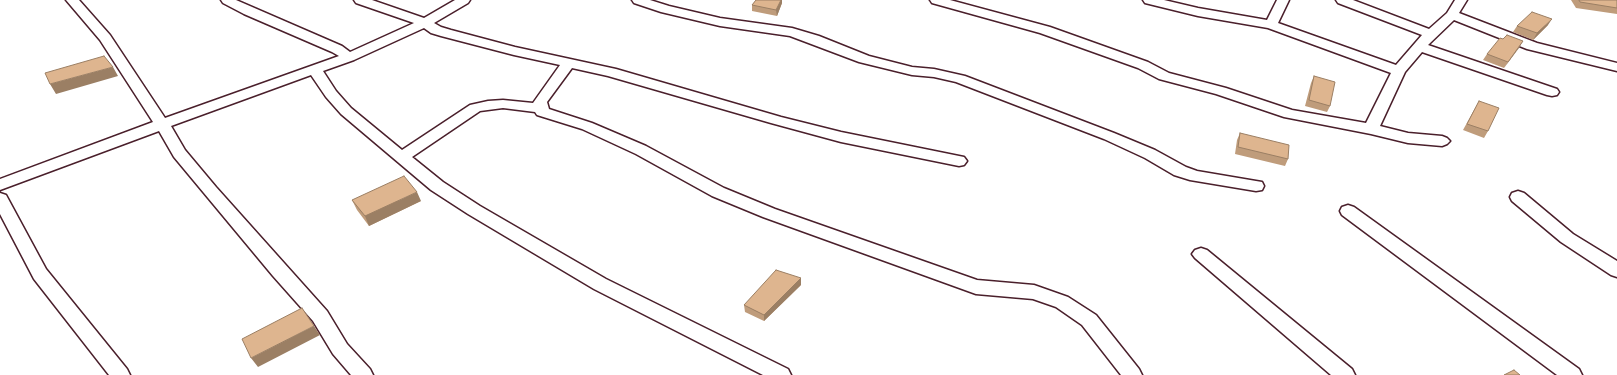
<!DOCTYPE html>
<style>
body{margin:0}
canvas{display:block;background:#fff}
</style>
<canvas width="1617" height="375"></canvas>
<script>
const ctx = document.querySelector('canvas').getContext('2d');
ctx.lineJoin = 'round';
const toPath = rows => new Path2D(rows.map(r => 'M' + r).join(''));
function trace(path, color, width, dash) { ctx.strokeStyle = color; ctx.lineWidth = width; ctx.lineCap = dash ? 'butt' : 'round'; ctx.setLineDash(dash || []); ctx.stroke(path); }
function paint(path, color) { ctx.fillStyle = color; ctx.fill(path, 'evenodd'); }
const minor = toPath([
 [66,0,79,0,110,35,165,118,339,56,332,52,244,14,223,3,221,0,236,0,342,46,350,52,414,23,356,3,354,0,372,0,424,18,455,0,470,0,468,3,434,23,441,27,451,30,515,47,616,69,781,117,841,132,964,157,967,161,964,165,959,166,841,142,771,123,608,76,572,68,547,102,549,109,592,123,646,146,724,188,775,209,977,280,1034,285,1068,297,1096,315,1139,369,1142,375,1121,375,1082,325,1056,307,1033,299,976,294,763,217,712,196,636,154,582,129,537,115,535,112,503,108,480,111,412,157,443,182,480,206,606,279,788,369,791,375,763,375,594,289,468,214,431,190,341,114,326,97,311,75,171,126,185,150,216,187,327,311,347,344,370,369,373,375,351,375,333,354,313,321,273,276,174,157,159,131,0,190,0,179,153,122,100,40,66,0],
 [424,28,431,33,441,36,514,55,560,65,533,103,503,100,488,101,470,105,402,150,351,108,336,91,323,71,354,60,424,28],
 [632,0,650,0,669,6,720,18,792,28,819,36,869,56,912,67,934,69,965,76,1114,133,1155,150,1186,167,1197,171,1256,181,1262,182,1264,186,1262,190,1256,191,1190,180,1174,175,1145,158,1104,139,956,82,934,77,912,75,859,62,790,36,720,26,661,12,634,3,632,0],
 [930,0,950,0,1050,27,1148,62,1169,73,1226,88,1292,110,1366,123,1391,73,1268,28,1198,16,1145,3,1143,0,1164,0,1198,8,1267,20,1277,0,1289,0,1278,23,1396,65,1422,35,1338,3,1336,0,1353,0,1429,29,1447,13,1455,0,1467,0,1459,13,1537,43,1617,63,1617,71,1527,49,1454,20,1428,45,1557,89,1559,92,1557,95,1552,96,1547,95,1422,52,1405,72,1380,126,1408,133,1442,136,1447,138,1450,141,1447,144,1442,146,1408,143,1371,134,1284,117,1216,94,1159,79,1138,68,1040,33,932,3,930,0],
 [1518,191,1524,193,1573,234,1617,261,1617,277,1611,275,1561,242,1512,201,1510,197,1512,193,1518,191],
 [0,193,6,195,46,269,127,369,130,375,109,375,34,279,0,214,0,193],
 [1348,205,1354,207,1579,369,1582,375,1557,375,1342,215,1340,211,1342,207,1348,205],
 [1201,248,1207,250,1352,369,1355,375,1331,375,1195,258,1192,254,1195,250,1201,248]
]);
const wall = toPath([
 [756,0,782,0,782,3,777,16,752,11,752,5],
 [1571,0,1617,0,1617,14,1576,8],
 [1548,25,1533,40,1513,32,1517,26],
 [1503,39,1523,41,1504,68,1483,60,1487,54],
 [1314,76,1330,106,1327,112,1305,106,1311,83],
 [1479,101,1488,131,1484,138,1463,130],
 [1240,133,1288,159,1285,166,1235,154,1237,140],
 [352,200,421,201,369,226,357,210],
 [801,285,764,321,745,312,744,305]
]);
const shadedWall = toPath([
 [781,0,782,0,782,3,777,16,776,10],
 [1552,19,1548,25,1533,40,1537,33],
 [1523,41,1519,48,1504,68,1508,62],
 [113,67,118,76,56,94,50,84],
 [417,192,421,201,369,226,365,216],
 [801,278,801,285,764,321,764,315],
 [314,326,320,335,258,367,251,358]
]);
const building = toPath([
 [756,0,781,0,776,10,752,5,756,0],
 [1579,0,1617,0,1617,8,1580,2,1579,0],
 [1532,12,1552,19,1537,33,1517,26,1532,12],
 [1507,35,1523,41,1508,62,1487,54,1500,38,1503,39,1507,35],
 [104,56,113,67,50,84,45,73,104,56],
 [1314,76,1335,82,1330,106,1309,100,1314,76],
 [1479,101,1499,108,1488,131,1467,124,1479,101],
 [1240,133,1289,145,1288,159,1238,147,1240,133],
 [404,176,417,192,365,216,352,200,404,176],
 [776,270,801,278,764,315,744,305,776,270],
 [302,308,314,326,251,358,242,339,302,308],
 [1514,370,1520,375,1504,375,1514,370]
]);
trace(minor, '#4a1f2b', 3);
paint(minor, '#fff');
paint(wall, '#bf9c7b');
paint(shadedWall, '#9b7f64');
paint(building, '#deb58f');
trace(building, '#9b7f64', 1);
</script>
